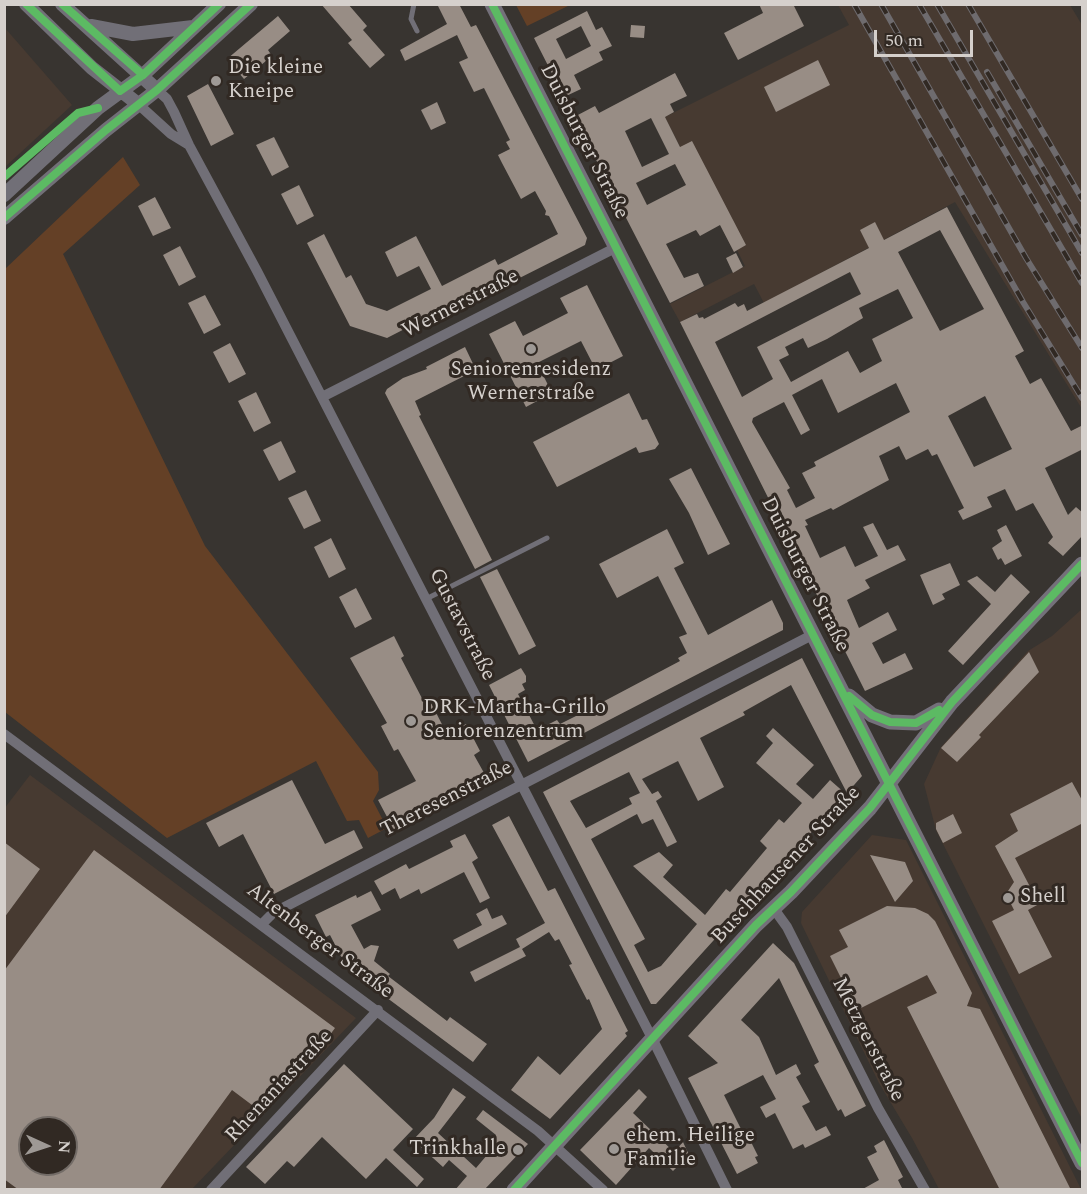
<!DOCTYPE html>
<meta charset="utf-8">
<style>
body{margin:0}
#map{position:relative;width:1087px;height:1194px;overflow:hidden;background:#383430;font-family:Spectral,serif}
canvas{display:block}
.frame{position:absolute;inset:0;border:6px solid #d5d0cc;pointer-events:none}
.north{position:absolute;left:18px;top:1116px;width:60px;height:60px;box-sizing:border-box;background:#312923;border:2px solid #736c67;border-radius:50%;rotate:93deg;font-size:16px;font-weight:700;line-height:24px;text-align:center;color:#d5d0cc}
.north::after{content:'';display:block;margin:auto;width:21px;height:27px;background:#9e9995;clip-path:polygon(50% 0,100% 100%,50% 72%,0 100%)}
.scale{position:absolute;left:874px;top:30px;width:99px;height:27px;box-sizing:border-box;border:3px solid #d5d0cc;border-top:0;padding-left:8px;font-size:18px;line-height:21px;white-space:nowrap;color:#d5d0cc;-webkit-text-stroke:4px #312923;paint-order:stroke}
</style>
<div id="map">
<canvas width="1087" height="1194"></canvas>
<div class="frame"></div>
<div class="north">N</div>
<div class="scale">50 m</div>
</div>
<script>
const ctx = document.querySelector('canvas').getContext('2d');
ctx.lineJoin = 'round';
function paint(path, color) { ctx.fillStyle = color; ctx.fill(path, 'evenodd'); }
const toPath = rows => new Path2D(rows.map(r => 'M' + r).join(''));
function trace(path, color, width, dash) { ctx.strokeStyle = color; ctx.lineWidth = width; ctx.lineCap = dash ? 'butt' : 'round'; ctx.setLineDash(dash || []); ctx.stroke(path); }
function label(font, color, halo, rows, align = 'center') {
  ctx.font = font + ' Spectral,serif'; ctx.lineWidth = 6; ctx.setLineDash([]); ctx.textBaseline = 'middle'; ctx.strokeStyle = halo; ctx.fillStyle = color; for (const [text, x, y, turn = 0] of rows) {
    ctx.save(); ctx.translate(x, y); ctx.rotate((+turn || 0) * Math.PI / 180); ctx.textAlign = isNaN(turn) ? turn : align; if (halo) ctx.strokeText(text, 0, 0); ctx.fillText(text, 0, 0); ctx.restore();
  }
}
const built = toPath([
 [838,5,1070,5,1082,25,1082,409,955,202,764,303,754,284,680,322,670,304,745,266,737,250,734,252,665,117,849,25],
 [5,28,72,105,5,167,4,167],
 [1082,609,1082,1119,936,830,924,784,941,747,1028,651,1052,636],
 [30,775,356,1018,192,1189,5,1189,4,809],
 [30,1128,66,1128,66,1164,30,1164],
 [872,835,906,840,1081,1189,939,1189,912,1138,879,1083,801,923,802,912]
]);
const green = toPath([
 [516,5,570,5,527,26],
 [123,157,140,185,63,254,205,546,378,772,379,790,373,801,387,828,368,838,359,820,347,821,316,761,167,838,5,712,5,269]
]);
const building = toPath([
 [321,4,348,4,367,26,363,30,385,55,370,68,348,43,352,40],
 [437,4,459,4,471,27,476,25,587,238,585,245,466,305,463,299,387,338,350,326,307,243,324,234,346,278,351,275,366,304,387,311,431,289,419,266,397,277,385,252,416,236,442,286,495,259,498,265,558,234,549,216,545,215,546,211,535,191,521,199,502,163,498,155,510,149,506,142,510,140,484,88,474,92,459,62,468,58,457,35,405,61,400,50,447,24],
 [759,4,793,4,804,26,738,60,724,33,763,13],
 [587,11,596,30,602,27,612,46,599,52,603,60,574,75,581,89,564,97,534,38],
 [581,26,591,46,566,59,556,39],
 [278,16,290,31,268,50,272,56,244,79,227,59],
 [631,25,645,26,644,38,630,37],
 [818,60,830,85,776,112,764,87],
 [675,73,687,96,670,104,674,112,665,117,680,147,692,141,746,245,734,252,720,225,700,236,696,230,666,244,684,278,698,273,704,286,670,303,574,117,595,106,599,113],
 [651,118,669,154,642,167,625,131],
 [675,164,686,185,647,205,636,183],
 [208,84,234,134,211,146,187,96],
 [437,102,446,123,431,130,421,110],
 [274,137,289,167,272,176,256,145],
 [299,185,314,216,297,225,281,194],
 [155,197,171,228,153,236,138,206],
 [947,207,1024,351,1015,356,1030,384,1041,378,1071,431,1083,425,1083,449,1045,468,1068,515,1076,507,1083,513,1083,535,1063,556,1048,543,1053,537,1033,503,1016,511,1005,489,987,497,992,507,963,520,958,511,964,508,937,454,932,456,928,449,906,460,899,446,879,456,889,480,833,510,831,508,805,520,808,525,805,526,820,558,845,546,855,567,878,556,863,527,873,523,887,550,898,545,906,560,865,580,870,588,847,600,859,628,888,612,897,630,872,643,883,664,905,653,913,669,865,691,680,322,697,314,699,318,703,317,704,319,735,303,738,307,744,304,747,311,869,248,860,230,875,222,884,240],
 [940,230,984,309,940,331,898,252],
 [850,272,861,294,757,347,773,379,742,397,715,342],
 [898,289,913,318,872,339,882,361,860,373,848,351,791,382,779,360,789,355,785,347,803,338,808,348,827,339,863,318,859,308],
 [822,379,838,413,896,383,910,412,814,462,816,466,802,473,815,498,796,508,787,490,790,488,752,422,753,418,784,402,801,435,810,430,792,395],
 [985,396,1012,449,974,467,948,416],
 [180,246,196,277,179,286,163,255],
 [736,253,743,267,733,273,726,258],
 [587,285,623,356,596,370,581,341,537,363,552,393,526,407,489,334,515,321,523,336,568,313,560,298],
 [205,295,221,325,204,334,188,303],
 [230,343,246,374,229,383,213,352],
 [465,347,476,370,415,401,421,415,419,416,492,560,475,569,385,393,387,389,403,378,427,369,426,367],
 [256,392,271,423,254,432,238,401],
 [629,393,642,420,647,419,659,444,655,449,639,453,636,447,557,487,533,442],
 [281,441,296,472,279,481,263,450],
 [691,468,730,544,708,555,689,513,669,479],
 [306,490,321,521,304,529,288,498],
 [1006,525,1022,556,1005,565,1001,558,998,560,992,548,1002,541,997,530],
 [667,529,684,563,674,568,708,635,772,600,783,623,783,630,528,762,489,685,521,668,526,676,526,682,522,684,525,690,518,694,537,730,557,720,560,724,578,715,680,661,678,658,687,653,679,637,687,634,658,576,617,598,599,564],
 [331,538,346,569,329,578,314,547],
 [950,563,960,585,942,594,945,599,933,605,920,575],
 [497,569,536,646,519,655,480,577],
 [1011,574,1030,592,963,665,948,651,991,604,967,581,977,576,995,592],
 [356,588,372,619,355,628,339,597],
 [394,636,404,656,401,658,426,706,431,703,447,734,466,724,480,751,474,755,488,780,422,814,423,818,398,831,394,830,378,800,416,781,398,749,394,751,381,726,387,723,350,658],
 [1029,652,1039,672,979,735,981,737,957,762,941,748],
 [802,658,862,776,847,793,791,685,743,712,745,715,700,738,724,787,698,801,678,761,642,779,652,794,658,791,662,797,656,801,677,842,667,847,653,819,642,824,637,814,591,839,645,939,634,945,648,972,661,966,697,924,633,866,659,852,673,865,663,877,705,915,726,889,730,892,767,848,760,841,779,819,784,823,802,803,756,763,773,743,766,736,773,728,814,765,796,784,804,791,813,799,830,780,846,794,656,1004,651,1004,543,792],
 [629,772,640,793,629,798,632,804,586,828,570,801],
 [292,780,325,844,354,830,363,848,274,894,243,834,219,847,206,823],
 [1072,782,1083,802,1083,823,1015,858,1039,904,1028,910,1052,957,1019,974,992,921,1014,910,1006,894,1014,882,995,846,1018,831,1010,814],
 [953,814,962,833,943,843,936,829,936,823],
 [509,816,548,891,555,888,628,1031,625,1033,627,1036,550,1119,511,1090,538,1056,560,1075,602,1029,589,999,587,1000,569,965,572,964,559,939,555,941,549,932,522,949,526,956,475,982,470,972,520,947,516,939,545,923,492,825],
 [465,834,478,858,472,862,490,898,480,903,464,872,421,894,419,889,400,899,395,888,382,895,374,881,406,864,409,869,453,847,450,841],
 [4,842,40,869,4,918],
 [94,850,335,1028,302,1073,297,1069,264,1114,232,1090,159,1190,19,1190,4,1179,4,971],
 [30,1128,66,1128,66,1164,30,1164],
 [870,855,905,862,913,881,895,902],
 [371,891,381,910,351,925,364,949,371,945,379,946,374,961,390,974,388,976,447,1021,450,1017,487,1044,473,1062,347,968,330,935,326,937,315,915,356,895,357,898],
 [887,906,915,908,928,914,935,921,972,993,967,1006,980,1009,1071,1190,1000,1190,907,1007,937,993,927,975,857,1010,830,956,848,947,839,930],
 [487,908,492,919,502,915,507,924,458,949,453,940,482,925,476,914],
 [773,943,794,963,866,1106,845,1117,841,1109,838,1111,814,1065,819,1062,779,978,741,1020,759,1037,776,1075,796,1064,801,1074,796,1077,810,1102,802,1106,816,1131,826,1126,831,1135,805,1148,803,1144,793,1149,775,1113,766,1118,760,1107,776,1099,763,1075,724,1095,747,1141,750,1140,758,1156,755,1157,758,1163,737,1174,688,1078,718,1063,688,1036],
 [344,1064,413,1129,393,1150,424,1179,417,1187,386,1158,366,1179,322,1137,294,1167,287,1161,265,1184,246,1167],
 [453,1088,466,1097,438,1133,476,1168,493,1148,489,1144,496,1135,476,1119,483,1110,528,1144,484,1190,455,1190,467,1176,449,1160,443,1167,413,1140,434,1118],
 [639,1089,647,1097,633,1113,674,1152,683,1142,689,1155,673,1171,649,1148,616,1185,580,1150],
 [884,1140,903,1177,898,1180,903,1190,861,1190,879,1180,867,1157,877,1152,874,1146]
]);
const service = toPath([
 [414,4,411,19,417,31],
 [426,599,547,538]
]);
const minor = toPath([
 [157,90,167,99,174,112,189,145,257,271,653,1040,727,1190],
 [138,104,171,134,189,145],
 [322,397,617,247],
 [4,734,538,1131,603,1190],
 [774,909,787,927,878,1108,925,1190],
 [262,924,273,913,814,634],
 [211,1190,378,1010]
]);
const tertiary = toPath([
 [26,4,92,68,138,104],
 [62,4,157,90],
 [91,26,133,34,193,27],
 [4,195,98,108,143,75,219,4],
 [4,218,106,130,157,90,251,4]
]);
const secondary = toPath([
 [492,4,1082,1163],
 [849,696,872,715,890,722,916,723,939,710],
 [514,1190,756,925,791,892,870,808,952,702,1082,564]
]);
const rail = toPath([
 [854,4,1023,302,1082,398],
 [881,4,1026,258,1082,348],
 [919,4,1082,283],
 [937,4,1082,253],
 [968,4,1082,199],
 [987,72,1082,235]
]);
const cycleway = toPath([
 [26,4,120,91,143,75,219,4],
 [62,4,143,75],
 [492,4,1082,1163],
 [4,177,78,113,98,108],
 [4,218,106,130,157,90,251,4],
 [849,696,872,715,890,722,916,723,939,710],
 [514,1190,756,925,791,892,870,808,952,702,1082,564]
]);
const markers = [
 [216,81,6,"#9e9995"],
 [531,349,6,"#9e9995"],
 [411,721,6,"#9e9995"],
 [1008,898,6,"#9e9995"],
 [614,1149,6,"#9e9995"],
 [518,1150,6,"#9e9995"]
];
const poiNames = [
 ["Die kleine",228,69],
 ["Kneipe",228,93],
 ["Seniorenresidenz",531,371,"center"],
 ["Wernerstraße",531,395,"center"],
 ["DRK-Martha-Grillo",423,709],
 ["Seniorenzentrum",423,733],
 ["Shell",1020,898],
 ["ehem. Heilige",626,1137],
 ["Familie",626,1161],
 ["Trinkhalle",506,1150,"right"]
];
const streetNames = [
 ["Duisburger Straße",583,142,63],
 ["Wernerstraße",461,305,-27],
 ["Duisburger Straße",804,575,63],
 ["Gustavstraße",461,625,63],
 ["Theresenstraße",447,800,-27],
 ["Buschhausener Straße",787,866,-47],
 ["Altenberger Straße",319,942,37],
 ["Metzgerstraße",867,1040,63],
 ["Rhenaniastraße",280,1087,-47]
];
paint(built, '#473a31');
paint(green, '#644026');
paint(building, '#988d85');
trace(service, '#716f77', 5);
trace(minor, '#716f77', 10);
trace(tertiary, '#716f77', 14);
trace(secondary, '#74707a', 15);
trace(rail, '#6e6b6e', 6);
trace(rail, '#312923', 4, [11]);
trace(cycleway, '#5cba63', 8);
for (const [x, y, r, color] of markers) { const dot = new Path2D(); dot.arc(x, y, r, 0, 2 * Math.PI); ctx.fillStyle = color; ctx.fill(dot); trace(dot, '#312923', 2); }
label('21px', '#d5d0cc', '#312923', poiNames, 'left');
label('21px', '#d5d0cc', '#312923', streetNames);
</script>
